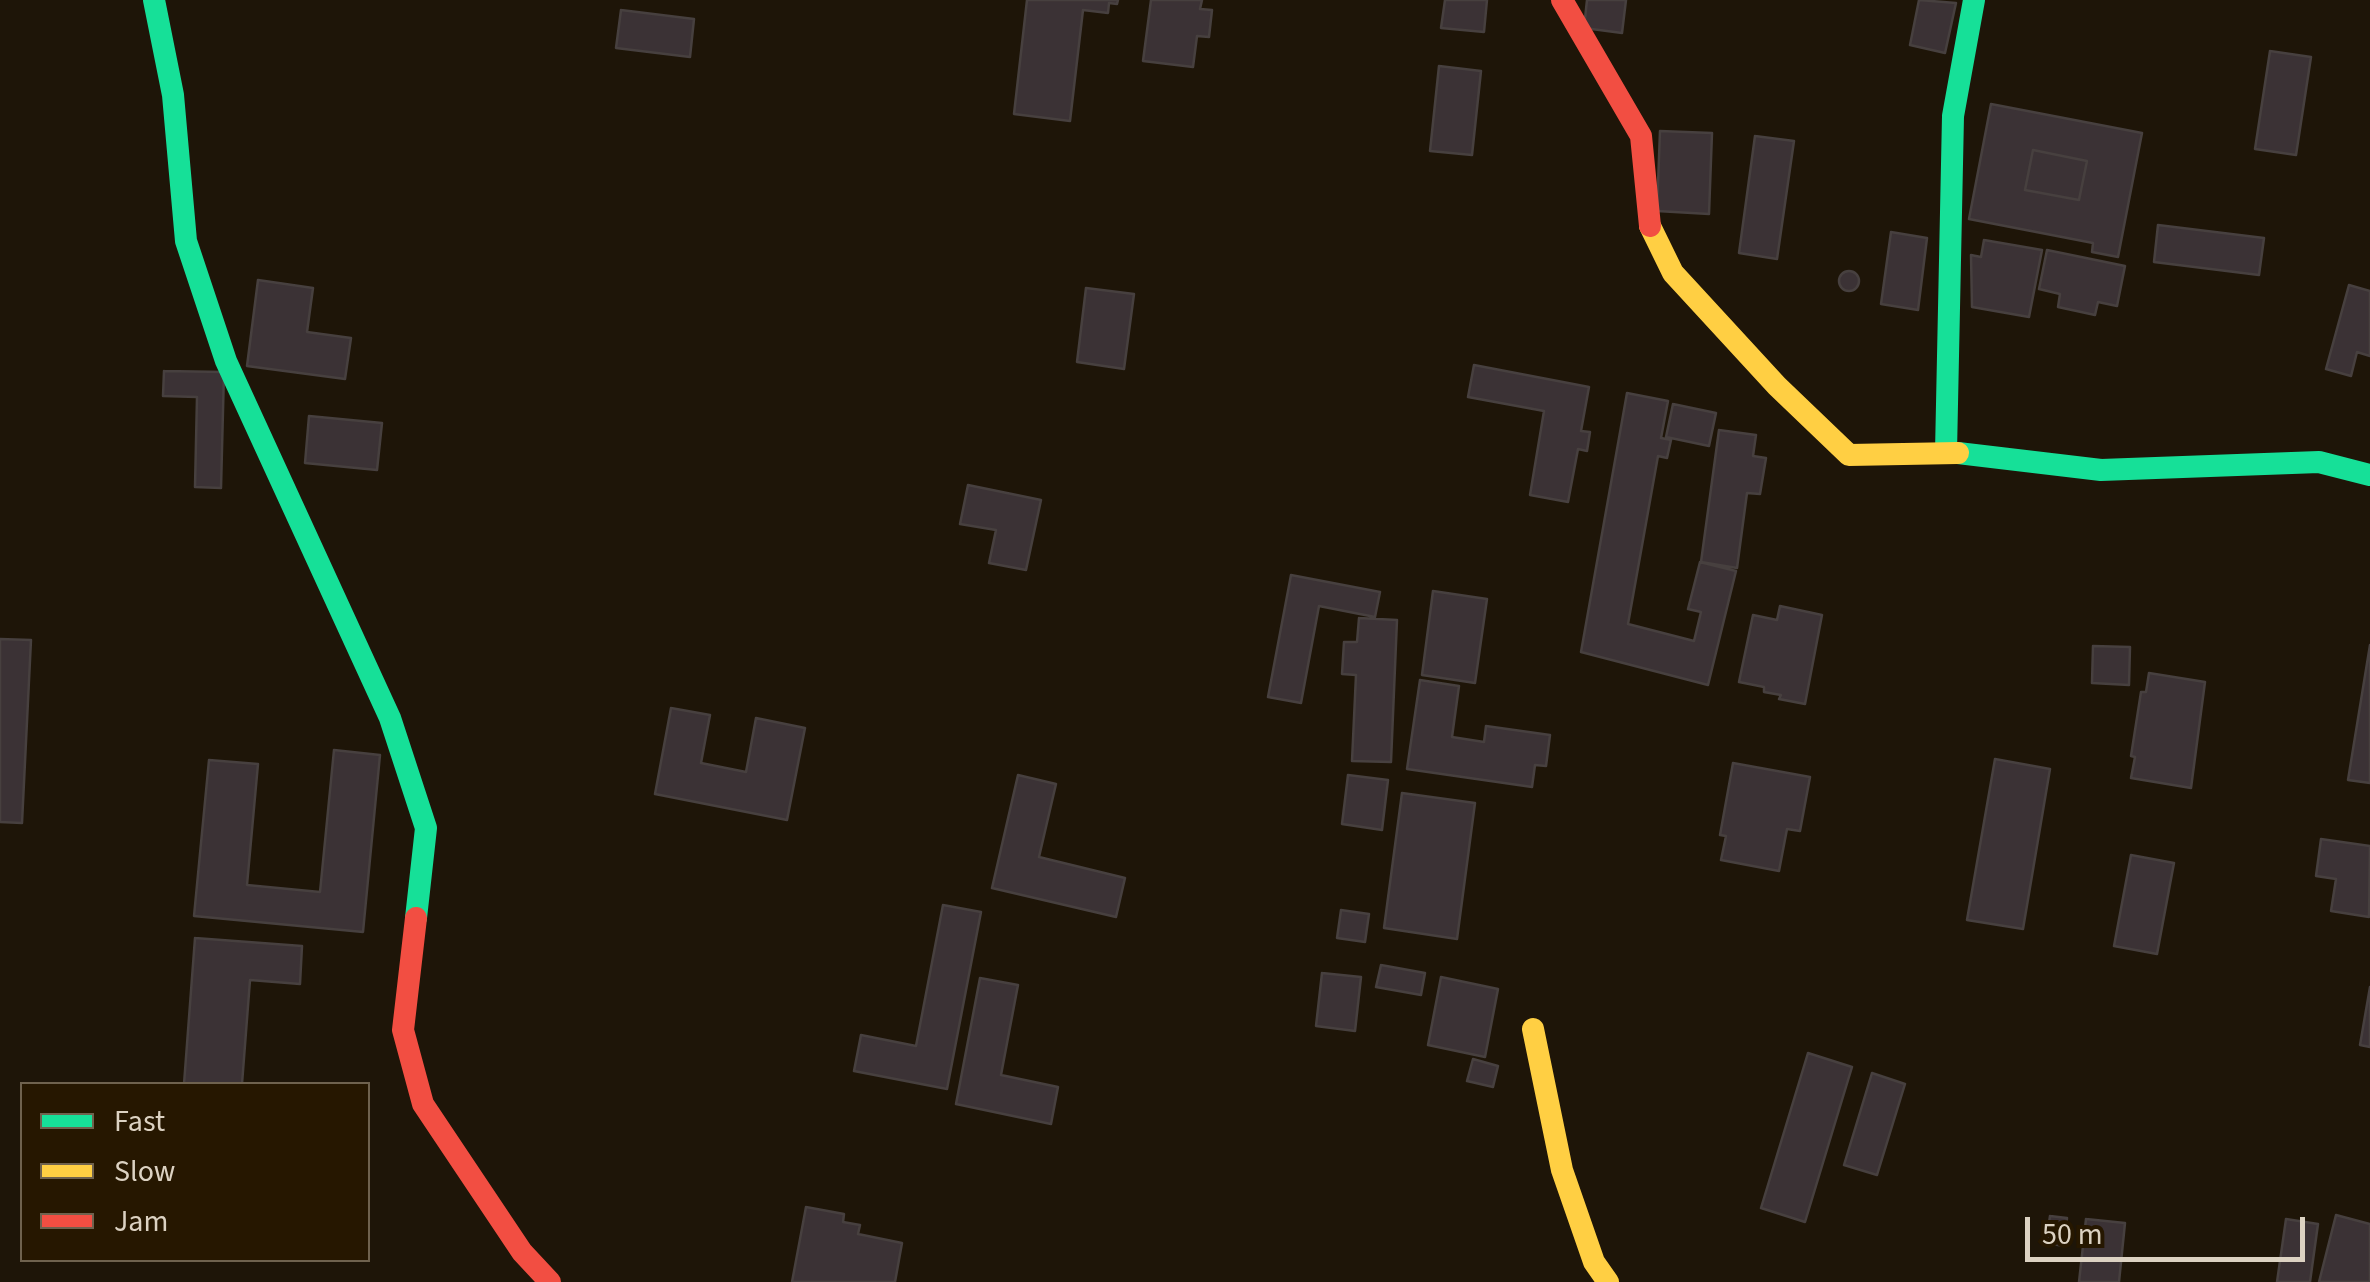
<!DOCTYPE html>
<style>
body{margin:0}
#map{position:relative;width:2370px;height:1282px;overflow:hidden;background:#1e1508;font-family:"Source Sans 3",sans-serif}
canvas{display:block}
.legend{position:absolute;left:20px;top:1082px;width:350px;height:180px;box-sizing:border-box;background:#261700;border:2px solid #6f624e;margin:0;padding:12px 18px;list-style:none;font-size:30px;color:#dcd2c2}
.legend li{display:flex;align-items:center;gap:20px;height:50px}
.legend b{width:50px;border:2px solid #6f624e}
.scale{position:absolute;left:2025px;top:1217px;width:280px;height:45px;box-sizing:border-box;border:5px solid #dcd2c2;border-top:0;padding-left:12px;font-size:30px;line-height:35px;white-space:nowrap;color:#dcd2c2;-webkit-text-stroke:8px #261700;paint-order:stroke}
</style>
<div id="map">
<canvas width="2370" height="1282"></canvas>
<ul class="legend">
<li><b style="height:12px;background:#16e098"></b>Fast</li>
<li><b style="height:12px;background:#ffcf43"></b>Slow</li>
<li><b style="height:12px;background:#f24e42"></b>Jam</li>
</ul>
<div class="scale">50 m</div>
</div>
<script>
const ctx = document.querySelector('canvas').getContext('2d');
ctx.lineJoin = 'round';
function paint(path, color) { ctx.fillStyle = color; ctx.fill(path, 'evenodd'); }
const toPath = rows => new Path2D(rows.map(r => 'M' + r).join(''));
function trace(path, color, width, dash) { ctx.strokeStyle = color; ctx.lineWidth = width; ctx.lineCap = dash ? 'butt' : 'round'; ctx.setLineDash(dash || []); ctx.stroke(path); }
const building = toPath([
 [1027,0,1118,0,1117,4,1109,3,1108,13,1083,10,1070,121,1014,114,1027,0],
 [1151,0,1202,0,1200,9,1212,10,1209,37,1197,36,1193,67,1143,61,1151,0],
 [1445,0,1487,0,1484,32,1441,28,1445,0],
 [1587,0,1626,0,1622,33,1584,28,1587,0],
 [1919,0,1956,3,1945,53,1910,45,1919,0],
 [621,10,694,19,690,57,616,48,621,10],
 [2270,51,2311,57,2296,155,2255,149,2270,51],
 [1439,66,1481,71,1472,155,1430,151,1439,66],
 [1991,104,2142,133,2118,257,2092,252,2093,243,1969,219,1991,104],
 [2033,150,2087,161,2079,200,2025,190,2033,150],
 [1660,131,1712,133,1709,214,1657,211,1660,131],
 [1755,136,1794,141,1777,259,1739,253,1755,136],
 [2033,150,2087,161,2079,200,2025,190,2033,150],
 [2158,225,2264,238,2259,275,2154,262,2158,225],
 [1891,232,1927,238,1918,310,1881,304,1891,232],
 [1984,240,2042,250,2029,317,1972,307,1971,255,1981,257,1984,240],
 [2047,250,2125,266,2117,306,2098,302,2095,315,2058,307,2060,294,2039,289,2047,250],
 '1839 281a10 10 0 1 1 20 0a10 10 0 1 1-20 0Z',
 [258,280,313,288,307,332,351,338,345,379,247,366,258,280],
 [2349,285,2370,291,2370,356,2357,352,2351,376,2326,369,2349,285],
 [1086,288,1134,294,1124,369,1077,362,1086,288],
 [1474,365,1589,387,1581,431,1590,432,1587,451,1578,449,1568,502,1530,495,1544,411,1468,397,1474,365],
 [164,371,224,372,221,488,195,487,197,397,163,396,164,371],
 [1627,393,1668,401,1661,438,1671,440,1667,458,1658,456,1628,624,1694,641,1701,612,1688,609,1700,562,1736,571,1708,685,1581,652,1627,393],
 [1673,404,1716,413,1709,446,1666,437,1673,404],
 [309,416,382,423,377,470,305,463,309,416],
 [1719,430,1756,435,1753,456,1766,458,1760,494,1747,493,1737,568,1701,562,1719,430],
 [968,485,1041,500,1026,570,989,563,996,530,960,524,968,485],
 [1291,575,1380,592,1375,617,1319,606,1301,703,1268,697,1291,575],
 [1433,591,1487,599,1475,683,1422,675,1433,591],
 [1780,606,1822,615,1805,704,1779,699,1781,695,1764,692,1764,687,1739,682,1753,615,1777,620,1780,606],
 [1359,618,1397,620,1391,762,1352,761,1356,675,1342,674,1344,642,1357,642,1359,618],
 [0,639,31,640,22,823,0,822,0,639],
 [2370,645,2370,783,2348,780,2370,645],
 [2093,646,2130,647,2129,685,2092,683,2093,646],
 [2149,673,2205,682,2191,788,2131,778,2135,757,2131,756,2141,692,2146,692,2149,673],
 [1420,680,1459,686,1452,737,1484,742,1486,726,1550,735,1546,766,1535,765,1532,787,1407,769,1420,680],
 [671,708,710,715,701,763,746,772,756,718,805,728,787,820,655,794,671,708],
 [334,750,380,755,363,932,194,916,209,760,258,764,247,885,320,892,334,750],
 [1995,759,2050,769,2023,929,1967,920,1995,759],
 [1733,763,1810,777,1800,831,1787,829,1779,871,1721,860,1726,836,1720,835,1733,763],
 [1018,775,1056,784,1039,857,1125,878,1116,917,992,888,1018,775],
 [1348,775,1388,780,1382,830,1342,824,1348,775],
 [1402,793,1475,803,1457,939,1384,928,1402,793],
 [2321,839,2370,846,2369,917,2331,911,2336,879,2316,876,2321,839],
 [2131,855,2174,863,2157,954,2114,946,2131,855],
 [943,905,981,912,947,1089,854,1071,861,1035,916,1046,943,905],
 [1341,910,1369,914,1365,942,1337,938,1341,910],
 [195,938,302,946,300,984,250,980,242,1084,184,1084,195,938],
 [1381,965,1425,973,1421,995,1376,987,1381,965],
 [1322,973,1361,977,1355,1031,1316,1026,1322,973],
 [1441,977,1498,989,1485,1057,1428,1045,1441,977],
 [980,978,1018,985,1001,1075,1058,1087,1051,1124,956,1104,980,978],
 [2370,987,2370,1047,2360,1045,2370,987],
 [1808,1053,1852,1067,1805,1222,1761,1208,1808,1053],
 [1473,1059,1498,1066,1493,1087,1467,1081,1473,1059],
 [1872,1073,1905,1084,1877,1175,1844,1165,1872,1073],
 [806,1207,844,1214,843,1222,860,1225,858,1234,902,1243,895,1282,792,1282,806,1207],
 [2336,1215,2370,1224,2370,1282,2319,1282,2336,1215],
 [2050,1216,2067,1218,2064,1246,2046,1243,2050,1216],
 [2086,1219,2125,1223,2119,1282,2079,1282,2086,1219],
 [2286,1219,2318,1224,2310,1282,2277,1282,2286,1219]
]);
const fast = toPath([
 [154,0,173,95,186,241,226,361,390,718,426,828,416,918],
 [1946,452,1953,116,1974,0],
 [1958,453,2101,470,2319,462,2370,475]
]);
const slow = toPath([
 [1650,226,1673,273,1777,386,1849,455,1958,453],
 [1533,1029,1562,1170,1594,1262,1608,1282]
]);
const jam = toPath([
 [1562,0,1641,136,1650,226],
 [416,918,403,1030,423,1104,522,1252,550,1282]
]);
paint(building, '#3b3235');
trace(building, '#47403f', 2.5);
trace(fast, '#16e098', 22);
trace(slow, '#ffcf43', 22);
trace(jam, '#f24e42', 22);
</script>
